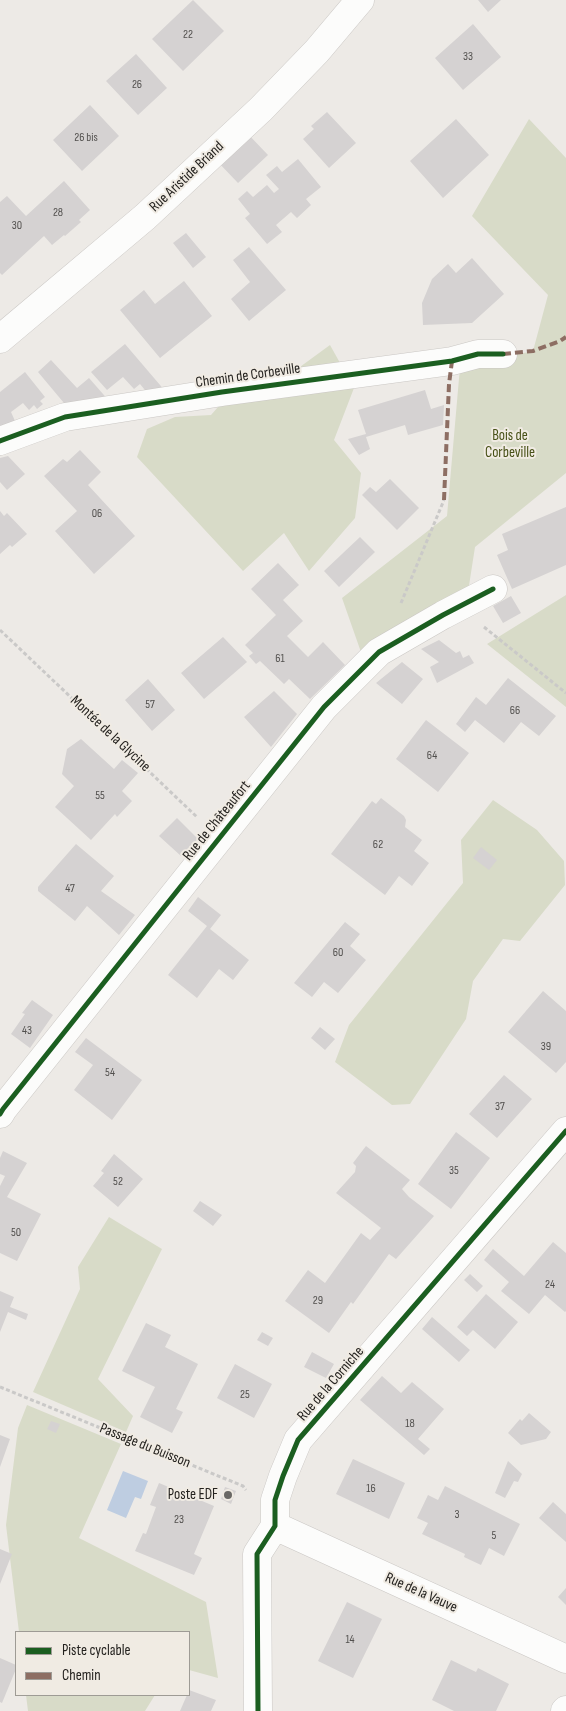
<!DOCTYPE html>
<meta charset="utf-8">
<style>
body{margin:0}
#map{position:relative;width:566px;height:1711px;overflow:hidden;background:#edeae6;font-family:"Sofia Sans Condensed",sans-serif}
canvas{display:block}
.legend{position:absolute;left:15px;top:1631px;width:175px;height:65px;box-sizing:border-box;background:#f0ebe3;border:1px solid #9e9b95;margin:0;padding:6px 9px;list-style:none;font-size:15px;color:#24221f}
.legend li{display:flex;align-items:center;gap:10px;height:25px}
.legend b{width:25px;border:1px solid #9e9b95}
</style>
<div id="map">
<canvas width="566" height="1711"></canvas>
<ul class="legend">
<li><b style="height:6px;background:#1b5e20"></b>Piste cyclable</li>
<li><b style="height:6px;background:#8d6e63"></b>Chemin</li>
</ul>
</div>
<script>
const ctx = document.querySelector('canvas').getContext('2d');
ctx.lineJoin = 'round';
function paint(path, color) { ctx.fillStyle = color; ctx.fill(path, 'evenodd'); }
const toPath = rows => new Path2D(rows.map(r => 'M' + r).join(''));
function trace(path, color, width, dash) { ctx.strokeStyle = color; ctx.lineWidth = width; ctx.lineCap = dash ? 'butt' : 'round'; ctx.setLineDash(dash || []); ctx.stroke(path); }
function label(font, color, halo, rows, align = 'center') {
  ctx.font = font + ' "Sofia Sans Condensed",sans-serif'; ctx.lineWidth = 4; ctx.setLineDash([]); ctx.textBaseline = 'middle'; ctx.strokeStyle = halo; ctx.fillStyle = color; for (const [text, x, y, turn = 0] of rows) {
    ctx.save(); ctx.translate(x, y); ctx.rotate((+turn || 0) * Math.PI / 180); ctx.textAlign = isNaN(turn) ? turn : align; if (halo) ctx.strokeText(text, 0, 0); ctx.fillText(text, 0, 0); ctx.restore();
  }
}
const green = toPath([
 [529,119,566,158,566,473,475,547,468,592,362,655,342,598,447,516,460,367,533,351,548,295,472,216],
 [330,345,354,388,334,440,361,473,355,518,309,571,284,533,243,571,137,457,147,429,175,417,211,415,248,373,293,372],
 [566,595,566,707,487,644],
 [493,800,537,830,564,861,565,885,520,941,503,939,473,981,466,1019,410,1104,392,1105,335,1062,349,1025,463,883,461,840],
 [109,1217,162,1249,98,1379,133,1416,126,1432,33,1392,80,1289,78,1267],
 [27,1405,121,1444,79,1538,206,1602,218,1678,189,1670,189,1632,19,1632,6,1525,18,1428],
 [26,1695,155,1695,145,1711,28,1711]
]);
const water = toPath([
 [123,1471,148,1481,141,1499,135,1497,126,1518,107,1510]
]);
const building = toPath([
 [193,0,224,31,183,71,152,39],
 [478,0,501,0,488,12],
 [473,24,501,57,463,90,435,58],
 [136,54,167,88,138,115,106,81],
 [90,105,119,136,82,171,53,140],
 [327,112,356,143,329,168,303,139,314,129,311,126],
 [456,119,489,155,443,198,410,161],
 [246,132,268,155,238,183,216,160],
 [298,159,321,187,306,199,311,205,297,218,291,212,276,225,282,232,267,244,245,218,250,214,238,199,247,191,253,197,267,185,274,193,279,189,266,175,277,166,282,172],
 [64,181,90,210,79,220,81,222,65,236,64,235,52,245,44,236,2,275,0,273,0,202,7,196,26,216],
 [186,233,206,257,193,268,173,243],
 [249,247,286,290,249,321,231,299,250,282,233,260],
 [472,258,504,294,472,323,423,325,422,303,432,279,448,264,456,273],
 [184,281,212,316,160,358,120,310,144,290,155,304],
 [125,344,166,392,149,395,140,384,134,389,123,377,107,390,91,372],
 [51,360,77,388,89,378,110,402,69,409,38,372],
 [25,372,45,397,40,401,43,404,37,409,34,405,29,410,23,403,11,412,15,421,0,426,0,392],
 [425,390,431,409,444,405,443,425,408,435,405,425,366,437,370,449,359,455,348,439,366,434,358,410],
 [80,450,101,472,88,485,135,536,94,574,55,531,77,511,44,476,63,459,67,462],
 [8,456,25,474,7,490,0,482,0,458],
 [390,479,419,508,397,530,362,495,370,487,376,492],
 [566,507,566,565,512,589,497,555,508,550,502,534],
 [0,511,4,516,7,513,27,534,12,547,10,545,0,554],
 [360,537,375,552,339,587,324,571],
 [278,563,299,585,283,600,303,621,287,636,308,657,323,642,345,665,310,699,289,679,284,684,260,661,256,664,249,656,253,653,245,645,276,615,251,589],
 [511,596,521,613,503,623,493,606],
 [223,637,247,662,204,699,181,673],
 [439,640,456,653,460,651,463,658,469,655,474,663,437,683,430,667,439,662,421,649],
 [402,662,423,679,402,704,376,683],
 [508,678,556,716,539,736,521,722,504,743,475,720,465,732,456,724,476,697,486,705],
 [148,679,175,710,152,731,125,700],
 [274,691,297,714,271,747,244,717],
 [426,720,469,753,438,792,396,759],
 [81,739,114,769,122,760,138,773,122,791,132,801,117,817,115,814,91,840,55,807,74,786,62,774,67,749],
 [381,798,404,816,406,820,405,827,422,840,414,851,429,863,412,886,399,876,385,895,331,854,372,801,376,804],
 [177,818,198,839,181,856,159,836],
 [76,844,114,876,101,891,135,915,119,935,87,906,75,921,38,891,38,887],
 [481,847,497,860,489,870,473,858],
 [198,897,221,915,210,929,249,960,233,980,219,969,197,998,168,975,207,926,188,911],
 [345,922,360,934,350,946,366,960,338,993,324,982,312,997,294,983],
 [543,991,566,1011,566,1062,556,1073,508,1032],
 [32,1000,53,1015,30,1048,11,1034,25,1014,22,1013],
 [320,1027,335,1039,325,1050,311,1038],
 [86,1038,142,1080,112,1120,74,1090,93,1065,75,1052],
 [504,1075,532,1099,497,1138,469,1114],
 [456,1132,490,1158,451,1209,418,1184],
 [366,1146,410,1180,402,1189,409,1197,434,1216,396,1259,389,1254,353,1304,351,1302,329,1333,285,1301,308,1270,325,1283,361,1233,370,1240,381,1228,336,1193,355,1172,356,1166,353,1163],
 [3,1151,27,1163,7,1197,41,1214,17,1261,0,1253,0,1186,5,1176,0,1174,0,1158],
 [114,1154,143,1179,118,1207,93,1186,104,1173,101,1171],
 [200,1201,222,1215,213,1226,193,1211],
 [553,1242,566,1253,566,1311,565,1312,545,1295,529,1314,501,1291,509,1282,484,1260,493,1249,524,1276],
 [470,1274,483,1286,477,1292,464,1280],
 [0,1291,14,1297,10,1307,28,1314,26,1320,8,1312,0,1332],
 [486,1294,518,1322,495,1349,473,1330,467,1336,457,1327],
 [432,1317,470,1350,459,1362,422,1329],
 [146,1323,171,1335,165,1347,198,1364,176,1409,183,1412,172,1433,140,1417,155,1387,122,1371],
 [262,1332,273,1338,268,1346,257,1340],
 [312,1352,334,1364,326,1378,304,1367],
 [235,1364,272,1384,254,1418,217,1398],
 [382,1376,401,1393,412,1382,444,1409,418,1439,430,1449,424,1455,360,1400],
 [529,1413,551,1432,546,1439,521,1445,508,1433,520,1419,522,1421],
 [51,1421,60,1424,56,1433,47,1429],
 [0,1435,10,1439,0,1467],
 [353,1459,405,1483,389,1519,336,1494],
 [508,1461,522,1474,518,1482,514,1481,505,1498,495,1493],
 [159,1483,214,1506,194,1554,202,1558,194,1575,135,1551,143,1533,146,1534,156,1507,150,1505],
 [445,1486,520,1524,504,1556,489,1548,481,1565,464,1557,465,1554,422,1534,428,1523,417,1518,428,1495,438,1500],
 [225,1487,236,1491,231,1504,221,1499],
 [553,1502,566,1514,566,1542,539,1518],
 [0,1549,12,1554,0,1584],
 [566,1588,566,1605,558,1597],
 [347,1602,382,1619,353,1678,318,1661],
 [0,1658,16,1665,16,1669,2,1703,0,1702],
 [451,1660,476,1672,478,1668,509,1684,496,1711,454,1711,432,1700],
 [189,1690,216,1700,211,1711,180,1711,187,1695,189,1695]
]);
const path = toPath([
 [401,603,444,500],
 [484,627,566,693],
 [0,630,197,817],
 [0,1387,243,1486,246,1490]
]);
const street = toPath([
 [0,339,145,217,261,109,317,51,360,0],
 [0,441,65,417,222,392,452,361,478,354,503,354],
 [0,1114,3,1109,324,707,379,652,443,615,493,589],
 [275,1526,566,1659],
 [258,1711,257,1554,275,1526,275,1500,283,1476,298,1440,566,1131],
 [565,1711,566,1710]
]);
const quiet = toPath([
 [503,354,533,351,560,341,566,337],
 [444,500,449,384,452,361]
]);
const cycleway = toPath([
 [0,441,65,417,222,392,452,361,478,354,503,354],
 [0,1114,3,1109,324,707,379,652,443,615,493,589],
 [258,1711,257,1554,275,1526,275,1500,283,1476,298,1440,566,1131]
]);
const markers = [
 [228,1495,5,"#6a6865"]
];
const numberNames = [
 ["22",188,35],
 ["33",468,57],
 ["26",137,85],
 ["26 bis",86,138],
 ["28",58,213],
 ["30",17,226],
 ["06",97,514],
 ["61",280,659],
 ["57",150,705],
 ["66",515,711],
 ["64",432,756],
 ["55",100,796],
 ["62",378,845],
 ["47",70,889],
 ["60",338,953],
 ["43",27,1031],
 ["39",546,1047],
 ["54",110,1073],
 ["37",500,1107],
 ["35",454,1171],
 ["52",118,1182],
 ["50",16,1233],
 ["24",550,1285],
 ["29",318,1301],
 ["25",245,1395],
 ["18",410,1424],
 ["16",371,1489],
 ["3",457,1515],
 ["23",179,1520],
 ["5",494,1536],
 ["14",350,1640]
];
const streetNames = [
 ["Rue Aristide Briand",187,177,-43],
 ["Chemin de Corbeville",248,376,-8],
 ["Montée de la Glycine",110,734,43],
 ["Rue de Châteaufort",217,821,-51],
 ["Rue de la Corniche",331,1384,-49],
 ["Passage du Buisson",145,1446,22],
 ["Rue de la Vauve",421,1593,24]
];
const parkNames = [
 ["Bois de",510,436],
 ["Corbeville",510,453]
];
const poiNames = [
 ["Poste EDF",218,1495]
];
paint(green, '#d8dbc8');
paint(water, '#becde1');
paint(building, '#d5d2d2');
trace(street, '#cac7c4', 29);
trace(path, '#cac9c8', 3, [4, 2.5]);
trace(street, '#fcfcfb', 28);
trace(quiet, '#8d6e63', 4, [8, 4]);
trace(cycleway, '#1b5e20', 5);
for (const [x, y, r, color] of markers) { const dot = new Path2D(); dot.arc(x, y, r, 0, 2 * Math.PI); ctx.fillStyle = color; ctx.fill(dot); trace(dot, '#f0ebe3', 2); }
label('12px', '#52504e', null, numberNames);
label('15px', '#24221f', '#f0ebe3', streetNames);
label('15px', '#485118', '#f0ebe3', parkNames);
label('15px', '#24221f', '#f0ebe3', poiNames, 'right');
</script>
